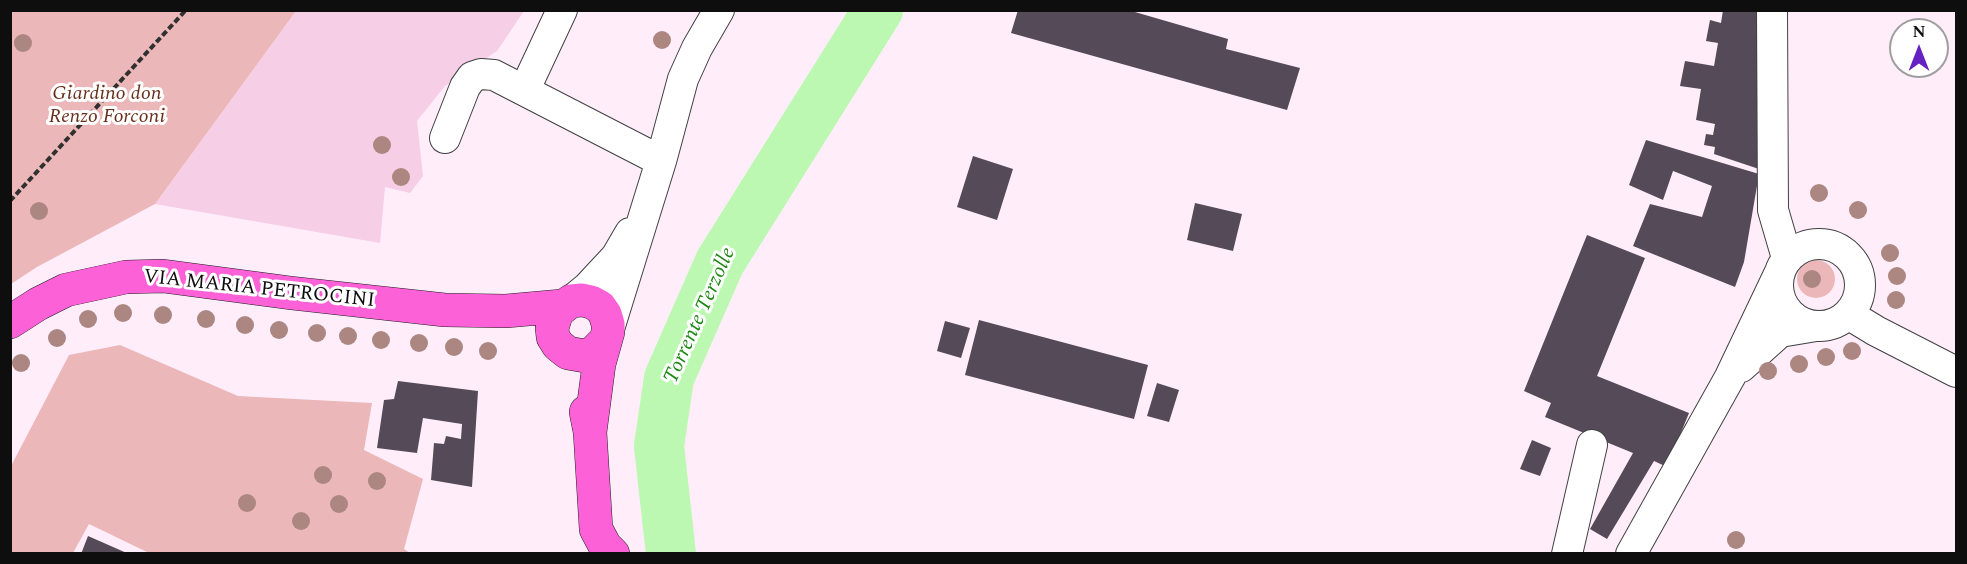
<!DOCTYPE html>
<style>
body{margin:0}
#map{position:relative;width:1967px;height:564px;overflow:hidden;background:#ffeefa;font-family:Spectral,serif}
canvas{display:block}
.frame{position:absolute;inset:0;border:12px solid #0e0e0e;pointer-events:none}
.north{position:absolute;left:1889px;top:18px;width:60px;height:60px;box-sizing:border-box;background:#fff;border:2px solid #9f9f9f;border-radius:50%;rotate:0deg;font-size:16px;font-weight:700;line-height:24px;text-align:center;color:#0e0e0e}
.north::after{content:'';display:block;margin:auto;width:21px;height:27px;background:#6621c3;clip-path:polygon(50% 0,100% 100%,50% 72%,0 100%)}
</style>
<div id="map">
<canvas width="1967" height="564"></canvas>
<div class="frame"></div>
<div class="north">N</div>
</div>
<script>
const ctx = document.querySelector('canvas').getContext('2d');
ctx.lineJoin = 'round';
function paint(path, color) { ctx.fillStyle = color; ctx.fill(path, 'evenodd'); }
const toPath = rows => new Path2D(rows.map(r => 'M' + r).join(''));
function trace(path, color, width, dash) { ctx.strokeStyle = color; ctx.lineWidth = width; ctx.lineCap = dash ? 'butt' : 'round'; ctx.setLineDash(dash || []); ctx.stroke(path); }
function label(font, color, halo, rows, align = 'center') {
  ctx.font = font + ' Spectral,serif'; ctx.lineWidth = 6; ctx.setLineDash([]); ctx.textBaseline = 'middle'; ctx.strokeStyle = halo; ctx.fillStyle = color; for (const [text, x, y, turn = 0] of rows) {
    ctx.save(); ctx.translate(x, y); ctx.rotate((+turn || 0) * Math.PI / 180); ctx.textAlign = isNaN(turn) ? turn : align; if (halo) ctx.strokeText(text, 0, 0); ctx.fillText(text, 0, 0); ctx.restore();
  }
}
const farmland = toPath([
 [296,11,524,11,497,51,445,86,417,121,423,176,410,193,385,187,380,243,155,204]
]);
const green = toPath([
 [11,10,296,10,296,11,155,204,37,267,11,284],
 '1797 279a19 19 0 1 1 38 0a19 19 0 1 1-38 0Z',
 [120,345,238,396,372,403,364,450,423,479,404,549,410,553,149,553,89,524,73,553,11,553,11,466,69,355]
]);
const river = toPath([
 [671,554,659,446,669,378,720,262,878,10]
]);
const building = toPath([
 [1018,10,1128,10,1228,39,1226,49,1300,68,1287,110,1011,33],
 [1723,10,1765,10,1759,169,1714,154,1715,147,1704,145,1706,134,1713,135,1715,124,1696,120,1701,89,1680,86,1685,61,1714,66,1718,43,1706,41,1710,20,1721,23],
 [1646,140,1759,174,1744,262,1735,287,1633,246,1650,204,1702,217,1712,186,1673,171,1663,200,1629,185],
 [973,156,1013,169,997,220,957,207],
 [1195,203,1242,214,1233,251,1187,240],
 [1587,235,1645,258,1597,376,1689,413,1667,467,1654,461,1607,539,1590,529,1633,453,1545,417,1551,403,1524,391],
 [979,320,1148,365,1134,419,965,375],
 [945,321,970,328,961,358,937,351],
 [398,381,478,391,472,487,431,480,434,443,444,444,446,436,461,439,462,424,423,418,417,453,377,448,384,400,394,399],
 [1157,383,1179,390,1169,422,1147,416],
 [1532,440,1551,448,1540,476,1520,469],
 [88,536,129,554,81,554]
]);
const path = toPath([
 [10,201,186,10]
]);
const minor = toPath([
 [1772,10,1773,210,1787,258],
 [525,89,562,10],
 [445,138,465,87,472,77,481,74,494,75,661,161],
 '1778 285a41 41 0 1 1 82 0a41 41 0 1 1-82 0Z',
 [571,301,588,287,616,257,630,233],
 [1848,314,1876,331,1956,372],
 [608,332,661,161,683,79,697,48,719,10],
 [1741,367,1780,332,1816,326],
 [1567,554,1592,445],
 [1631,554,1730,377,1780,272]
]);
const major = toPath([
 [10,322,38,304,66,290,126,277,163,276,291,293,445,310,506,311,562,306],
 [586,412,590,432,596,529,605,546,613,554],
 [590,432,599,364,608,332,608,324,605,314,600,307,591,302,582,300,571,301,557,312,552,328,553,337,558,345,568,353,585,356,593,353,605,341]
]);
const trees = [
 [662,40],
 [23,43],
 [382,145],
 [401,177],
 [1819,193],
 [1858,210],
 [39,211],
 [1890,253],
 [1897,276],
 [1812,279],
 [1896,300],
 [123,313],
 [163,315],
 [88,319],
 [206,319],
 [245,325],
 [279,330],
 [317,333],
 [348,336],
 [57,338],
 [381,340],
 [419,343],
 [454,347],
 [488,351],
 [1852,351],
 [1826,357],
 [21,363],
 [1799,364],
 [1768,371],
 [323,475],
 [377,481],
 [247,503],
 [339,504],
 [301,521],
 [1736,540]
];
const parkNames = [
 ["Giardino don",107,95],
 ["Renzo Forconi",107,118]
];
const streetNames = [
 ["VIA MARIA PETROCINI",259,290,6]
];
const waterNames = [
 ["Torrente Terzolle",701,316,-66]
];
paint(farmland, '#f6cee6');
paint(green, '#ebb7b9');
trace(river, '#bcf8b1', 50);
paint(building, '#554a57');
trace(minor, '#414141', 32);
trace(major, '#1f1f1f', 34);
trace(path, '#303030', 4, [6, 3]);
trace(minor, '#fff', 30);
trace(major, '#fd61d8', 33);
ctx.fillStyle = '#ac8680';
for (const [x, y] of trees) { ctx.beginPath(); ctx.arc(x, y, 9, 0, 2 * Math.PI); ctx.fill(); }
label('italic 20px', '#68301c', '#fff', parkNames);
label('20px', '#0e0e0e', '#fff', streetNames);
label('italic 21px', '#1c8713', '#fff', waterNames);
</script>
